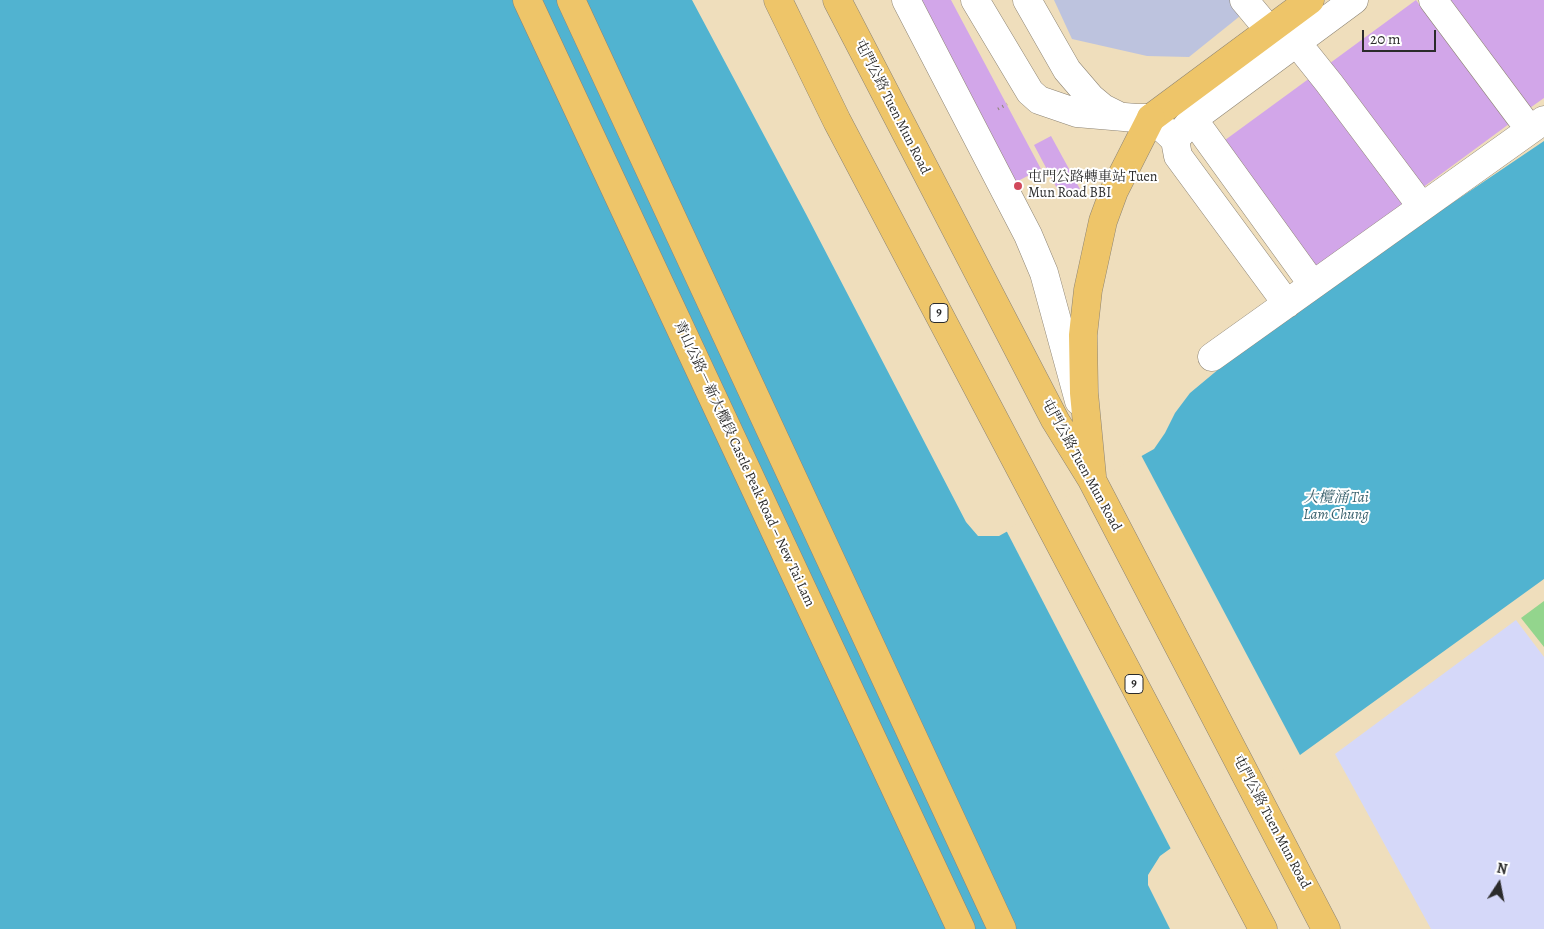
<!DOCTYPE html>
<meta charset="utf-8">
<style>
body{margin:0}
#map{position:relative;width:1544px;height:929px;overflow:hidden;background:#efdebc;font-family:Alegreya,serif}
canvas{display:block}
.north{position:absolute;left:1474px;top:859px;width:50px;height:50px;-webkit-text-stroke:4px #fff;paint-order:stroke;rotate:11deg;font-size:14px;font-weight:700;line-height:20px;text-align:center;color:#2b2b2b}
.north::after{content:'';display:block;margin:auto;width:18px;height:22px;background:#2b2b2b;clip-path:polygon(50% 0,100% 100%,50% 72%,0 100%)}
.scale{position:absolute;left:1362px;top:30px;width:74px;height:22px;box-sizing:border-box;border:2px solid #2b2b2b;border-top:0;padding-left:6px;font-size:15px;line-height:18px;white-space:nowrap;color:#2b2b2b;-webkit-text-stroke:4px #fff;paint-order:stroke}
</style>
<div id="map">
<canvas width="1544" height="929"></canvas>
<div class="north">N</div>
<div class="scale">20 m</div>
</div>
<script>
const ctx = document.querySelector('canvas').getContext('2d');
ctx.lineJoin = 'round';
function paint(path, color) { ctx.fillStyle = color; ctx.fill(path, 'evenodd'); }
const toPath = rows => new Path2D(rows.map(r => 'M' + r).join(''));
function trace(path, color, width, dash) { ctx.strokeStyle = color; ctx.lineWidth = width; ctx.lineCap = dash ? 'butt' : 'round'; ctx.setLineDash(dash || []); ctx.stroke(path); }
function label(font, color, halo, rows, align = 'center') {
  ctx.font = font + ' Alegreya,"Noto Serif TC",serif'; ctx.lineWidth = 4; ctx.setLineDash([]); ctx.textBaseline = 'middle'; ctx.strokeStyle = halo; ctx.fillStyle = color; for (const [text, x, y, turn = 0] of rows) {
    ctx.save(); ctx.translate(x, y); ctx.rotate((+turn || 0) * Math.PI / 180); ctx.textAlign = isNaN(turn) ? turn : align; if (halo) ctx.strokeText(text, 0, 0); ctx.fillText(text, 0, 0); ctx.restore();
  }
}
const built = toPath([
 [1516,620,1544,657,1544,929,1431,929,1335,754]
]);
const industrial = toPath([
 [1054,0,1260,0,1189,57,1147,56,1072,39]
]);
const green = toPath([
 [1544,601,1544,647,1521,618]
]);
const water = toPath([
 [0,0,692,0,806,214,966,522,978,536,999,536,1154,449,1165,433,1175,413,1190,393,1220,368,1427,220,1544,141,1544,579,1160,856,1148,875,1148,885,1170,929,0,929]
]);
const pier = toPath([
 [1141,455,1301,757,1172,851,1006,530]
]);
const building = toPath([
 [918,0,951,0,1041,169,1016,182],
 [1416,0,1509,124,1418,191,1326,66],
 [1445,0,1544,0,1544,98,1527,110],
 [1314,75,1407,202,1315,270,1221,143],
 [1051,136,1080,189,1062,198,1034,145]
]);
const path = toPath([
 [998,109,1007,104]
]);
const minor = toPath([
 [906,0,1028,235,1044,273,1079,401],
 [975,0,1030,92,1039,100,1077,113,1136,118,1151,118,1169,134,1175,140,1178,156,1287,304],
 [1027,0,1067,70,1091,98,1103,108,1117,115],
 [1244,0,1269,30],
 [1433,0,1530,130],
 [1297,43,1329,83,1422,207],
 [1193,119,1313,285],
 [1175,140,1193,119,1354,0],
 [1212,357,1544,120]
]);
const major = toPath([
 [527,0,961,929],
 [571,0,1002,929],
 [1151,118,1310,0]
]);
const highway = toPath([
 [778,0,837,121,1263,929],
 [837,0,1055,420,1092,480,1326,929],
 [1092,476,1084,393,1083,335,1088,290,1103,221,1114,191,1151,118]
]);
const markers = [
 [1018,186,5,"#d1495b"]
];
const shields = [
 [939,313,18],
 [1134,684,18]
];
const shieldNames = [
 ["9",939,313],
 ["9",1134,684]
];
const streetNames = [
 ["屯門公路 Tuen Mun Road",892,107,63],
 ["青山公路－新大欖段 Castle Peak Road – New Tai Lam",744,464,65],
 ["屯門公路 Tuen Mun Road",1081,465,61],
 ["屯門公路 Tuen Mun Road",1271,822,62]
];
const poiNames = [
 ["屯門公路轉車站 Tuen",1028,178],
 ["Mun Road BBI",1028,194]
];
const waterNames = [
 ["大欖涌 Tai",1336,498],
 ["Lam Chung",1336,515]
];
paint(built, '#d5d8f9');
paint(industrial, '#bdc3de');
paint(green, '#93d58d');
paint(water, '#51b3d0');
paint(pier, '#efdebc');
paint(building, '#d2a6e9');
trace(minor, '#8d8474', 29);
trace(major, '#8d8474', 29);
trace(highway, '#8d8474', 29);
trace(path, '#8d8474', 3, [1, 4]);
trace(minor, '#fff', 28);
trace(major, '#eec569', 28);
trace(highway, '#eec569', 28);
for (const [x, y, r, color] of markers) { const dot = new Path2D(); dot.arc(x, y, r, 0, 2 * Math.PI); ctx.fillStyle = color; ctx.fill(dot); trace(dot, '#fff', 2); }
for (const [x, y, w] of shields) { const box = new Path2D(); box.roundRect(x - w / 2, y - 9.5, w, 19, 4); ctx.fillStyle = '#fff'; ctx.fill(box); trace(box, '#2b2b2b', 1); }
label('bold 12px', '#2b2b2b', null, shieldNames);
label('14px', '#2b2b2b', '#fff', streetNames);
label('14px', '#2b2b2b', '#fff', poiNames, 'left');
label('italic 15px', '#3a616d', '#fff', waterNames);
</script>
